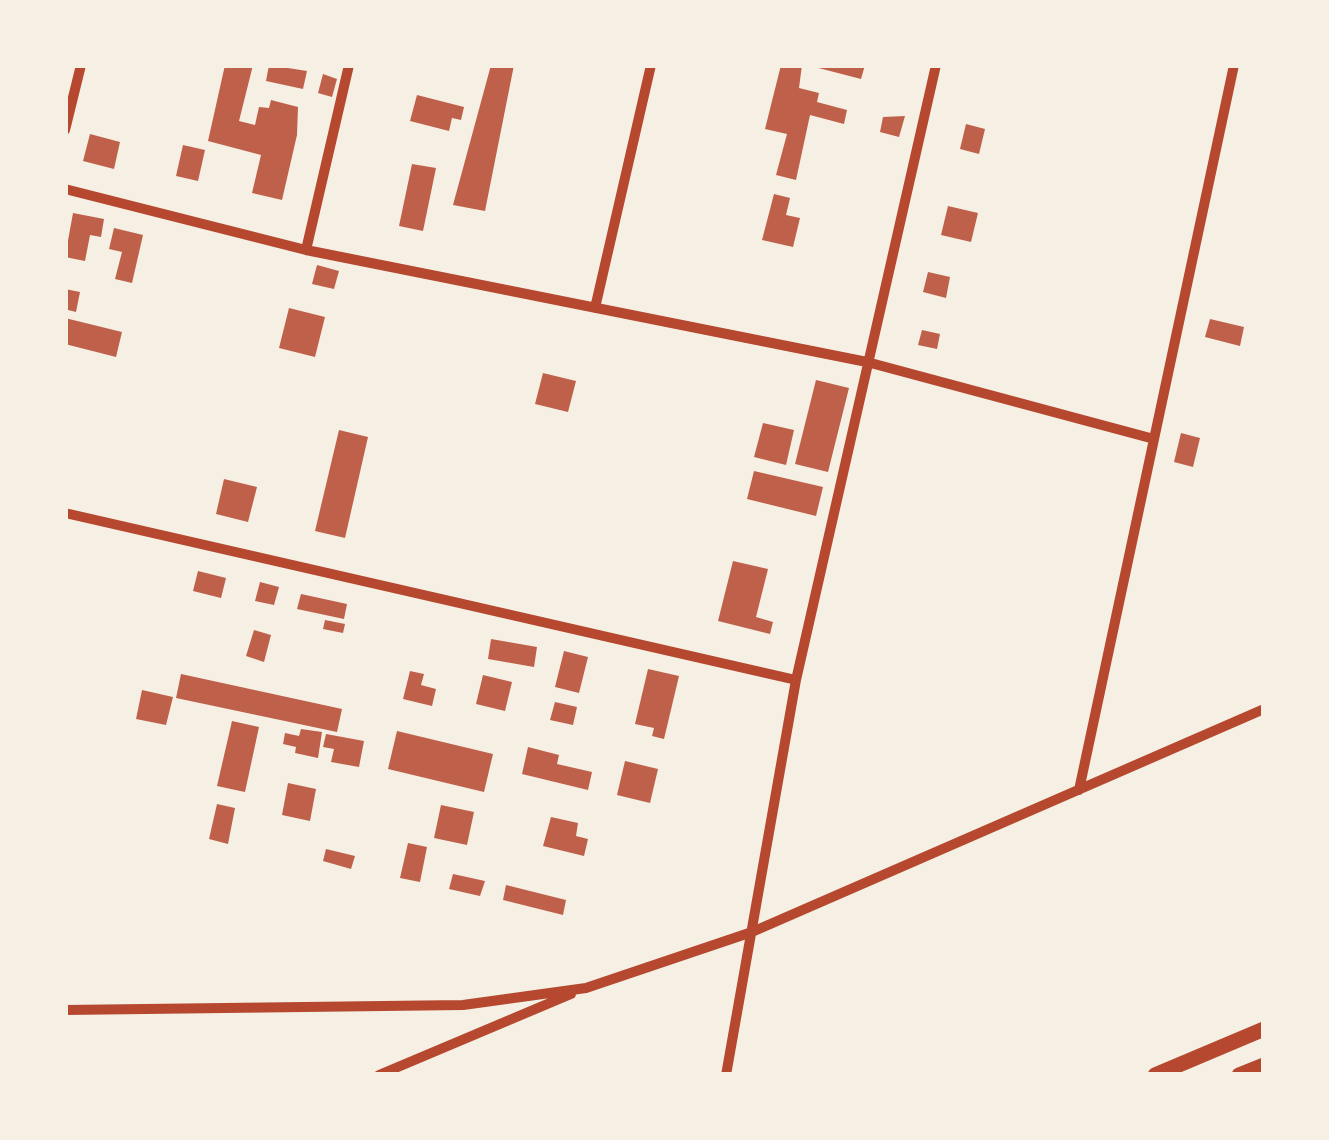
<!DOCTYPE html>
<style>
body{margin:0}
#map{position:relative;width:1329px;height:1140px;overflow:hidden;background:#f6efe4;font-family:"Source Serif 4",serif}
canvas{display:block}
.frame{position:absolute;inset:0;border:68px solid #f6efe4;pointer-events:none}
</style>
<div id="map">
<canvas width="1329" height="1140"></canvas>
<div class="frame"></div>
</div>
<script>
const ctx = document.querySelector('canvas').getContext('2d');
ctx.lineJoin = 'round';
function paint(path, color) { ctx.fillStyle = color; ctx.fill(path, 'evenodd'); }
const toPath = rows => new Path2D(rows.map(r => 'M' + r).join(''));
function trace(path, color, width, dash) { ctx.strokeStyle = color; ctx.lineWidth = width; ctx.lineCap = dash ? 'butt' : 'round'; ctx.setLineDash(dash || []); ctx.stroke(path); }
const building = toPath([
 [225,65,253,65,239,121,255,125,259,107,269,108,271,100,298,107,297,135,282,200,252,193,261,155,208,141],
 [269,65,307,71,303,89,266,81],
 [491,65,514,65,485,211,453,205],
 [781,65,802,65,799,88,819,93,817,102,847,110,844,124,810,115,796,180,776,175,787,134,765,129],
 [807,65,865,65,861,79],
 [323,74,337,79,332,97,318,93],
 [417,95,464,107,461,120,452,118,449,131,410,121],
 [905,116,899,137,880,132,883,117],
 [966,124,985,129,979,154,960,149],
 [90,134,120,142,114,169,83,161],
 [183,145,205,150,198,181,176,176],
 [412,164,436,168,423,231,399,226],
 [774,194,790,198,786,215,800,218,793,247,762,240],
 [948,206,978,213,971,242,941,235],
 [73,213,104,219,101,237,90,235,85,261,65,257],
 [114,228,143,235,132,283,115,279,122,252,109,249],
 [317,265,339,271,334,289,312,284],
 [928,272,950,277,946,298,923,292],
 [65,289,80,292,76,312,68,310,66,318],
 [289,308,325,317,315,357,279,348],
 [65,318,122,332,116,357,65,344],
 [1210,319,1244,327,1240,346,1205,337],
 [922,330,940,334,937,349,918,345],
 [543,373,576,381,568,412,535,404],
 [816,380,849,388,828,472,795,464],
 [763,423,794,430,786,465,754,457],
 [339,430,368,437,345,538,315,531],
 [1181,433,1200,438,1193,467,1174,462],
 [754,471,823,487,816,516,747,499],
 [224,479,257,487,248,522,216,514],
 [733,561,768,569,756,617,773,622,770,634,718,621],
 [198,571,226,578,221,598,193,591],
 [260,582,279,587,274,605,255,601],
 [301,594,347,604,344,619,297,609],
 [325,620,345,624,343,633,323,629],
 [254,630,271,635,264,662,246,656],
 [491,639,537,647,534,667,488,659],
 [564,651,588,657,579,693,555,687],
 [648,669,679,676,664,739,652,736,654,728,635,724],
 [410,671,424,674,421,685,436,689,432,706,403,699],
 [181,674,342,709,337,732,176,698],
 [483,675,512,682,505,711,476,704],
 [142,690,173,697,166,725,136,719],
 [555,702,577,707,573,725,550,720],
 [232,721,259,727,245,792,217,786],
 [301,729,322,732,318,758,295,753,296,747,283,744,285,733,299,736],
 [397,731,493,754,484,792,388,769],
 [326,734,364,741,359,767,331,762,334,749,323,747],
 [528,747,559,755,557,764,592,772,588,790,522,774],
 [625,761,658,769,650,803,617,795],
 [288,783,316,789,310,821,282,815],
 [217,804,235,808,228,844,209,839],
 [441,805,474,812,467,845,434,838],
 [551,817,578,823,576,836,588,839,584,856,543,846],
 [408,843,427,847,420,882,400,878],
 [326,849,355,856,351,869,323,861],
 [453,874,485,881,480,896,449,889],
 [506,885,566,900,563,915,503,900]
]);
const minor = toPath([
 [65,130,81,65],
 [65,189,306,250,867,362,1154,439],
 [306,250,349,65],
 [595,308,651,65],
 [65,513,796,680],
 [1079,790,1234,65],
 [65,1010,463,1005,586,988,752,932,1264,709],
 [379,1075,571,994],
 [726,1075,796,680,936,65]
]);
const secondary = toPath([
 [1155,1075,1264,1029],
 [1239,1075,1264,1065]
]);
paint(building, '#bf614a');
trace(minor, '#b5482f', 10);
trace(secondary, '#b5482f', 15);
</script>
